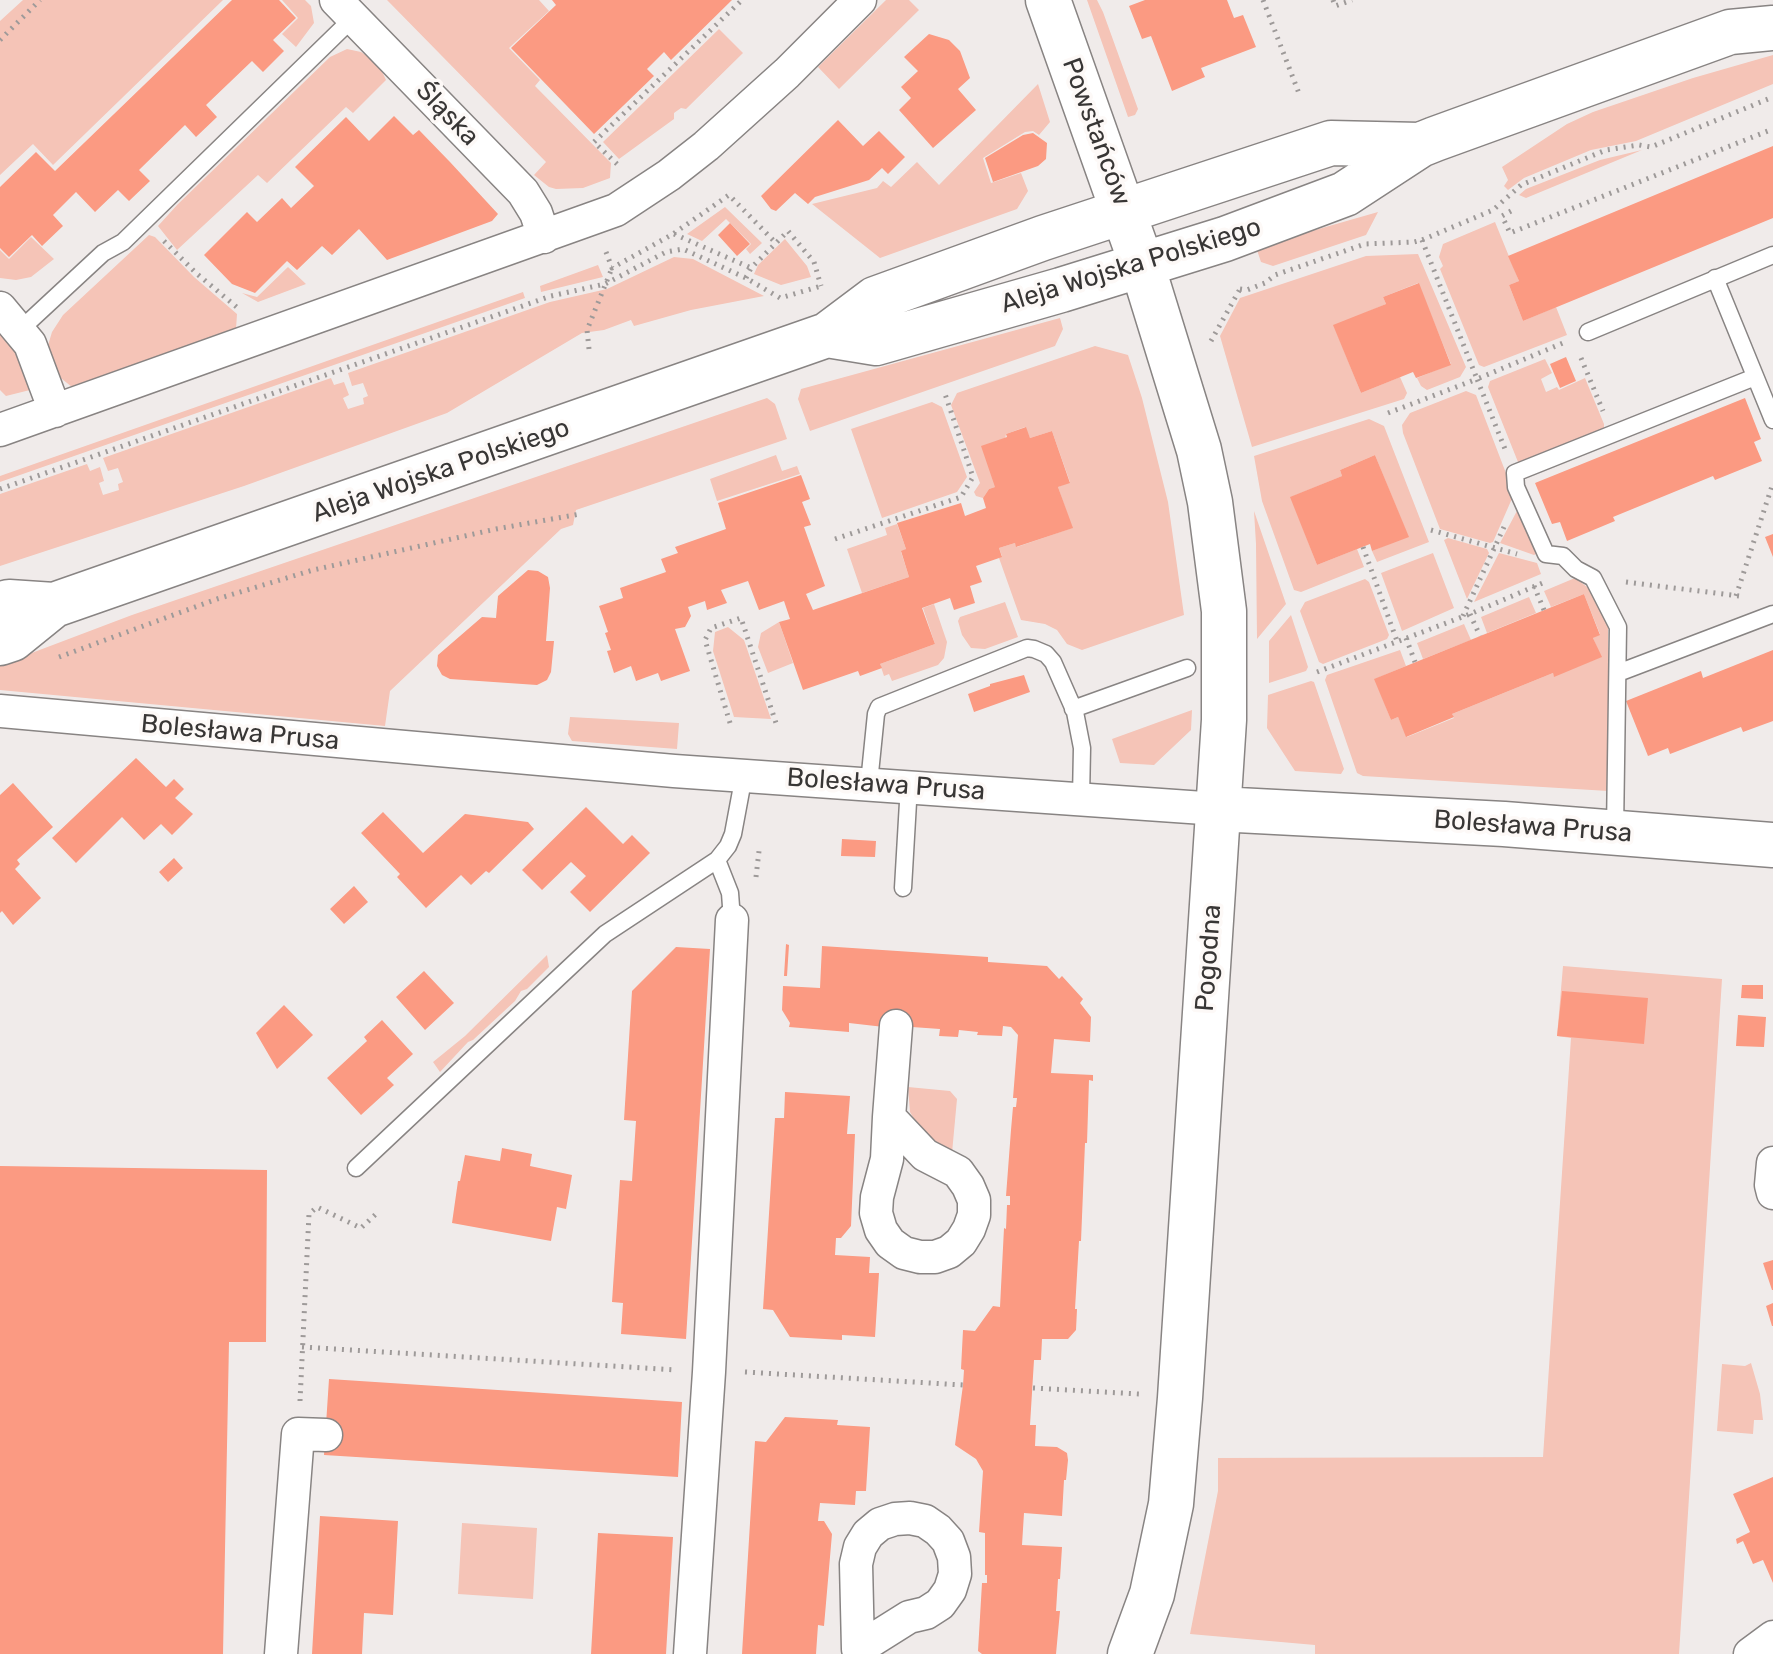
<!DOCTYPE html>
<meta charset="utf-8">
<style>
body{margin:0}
canvas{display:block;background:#f0ebea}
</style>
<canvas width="1773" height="1654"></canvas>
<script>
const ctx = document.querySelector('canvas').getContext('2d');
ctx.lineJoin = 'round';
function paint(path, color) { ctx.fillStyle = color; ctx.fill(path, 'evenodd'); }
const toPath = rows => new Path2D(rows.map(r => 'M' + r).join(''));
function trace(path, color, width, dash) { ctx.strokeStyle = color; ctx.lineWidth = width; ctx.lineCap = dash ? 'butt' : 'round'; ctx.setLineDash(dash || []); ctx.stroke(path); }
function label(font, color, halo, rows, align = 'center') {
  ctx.font = font + ' Rubik,sans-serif'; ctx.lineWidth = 7; ctx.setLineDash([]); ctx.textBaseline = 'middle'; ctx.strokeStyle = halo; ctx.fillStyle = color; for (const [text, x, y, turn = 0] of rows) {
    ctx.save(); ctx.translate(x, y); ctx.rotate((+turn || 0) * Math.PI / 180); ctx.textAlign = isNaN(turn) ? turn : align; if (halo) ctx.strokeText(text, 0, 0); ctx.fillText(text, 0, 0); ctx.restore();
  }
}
const green = toPath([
 [23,0,223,0,53,165,33,144,0,175,0,21],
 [282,0,305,0,311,6,314,23,296,47,282,34,298,18],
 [387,0,539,0,549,11,509,48,540,80,535,86,611,163,610,178,583,188,556,189,549,187,534,175,546,162],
 [886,0,909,0,919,10,839,89,818,67],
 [1087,0,1097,0,1103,12,1138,109,1135,115,1128,117],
 [719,29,743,53,686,109,681,108,674,113,674,119,619,159,603,142],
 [347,49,361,52,378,63,386,80,353,113,346,107,267,183,258,175,177,250,158,226,178,204,330,57],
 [1773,55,1773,84,1636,141,1591,150,1524,178,1508,190,1504,186,1508,180,1502,167,1567,124,1593,112,1693,78],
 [1038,84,1050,122,1039,135,1033,131,1025,132,983,158,991,183,1021,173,1028,191,1017,209,880,258,812,204,877,188,883,181,891,187,917,162,939,185],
 [1642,150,1526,198,1519,195,1526,189,1600,160],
 [725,207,762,243,750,254,746,249,751,244,726,219,702,241,687,234],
 [1378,212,1366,235,1273,266,1261,262,1256,247],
 [1495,222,1519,281,1509,285,1523,321,1556,307,1567,335,1484,367,1479,365,1440,269,1443,266,1439,257,1443,244],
 [149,235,155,237,194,277,237,314,236,329,72,387,52,371,46,352,52,332,63,315],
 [31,237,54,259,31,277,16,280,0,278,0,250,9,259],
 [785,239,807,266,811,277,781,285,754,274,758,265],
 [1418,254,1466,367,1460,377,1427,390,1421,386,1417,378,1451,364,1418,283,1383,297,1386,304,1334,326,1361,393,1400,377,1407,393,1404,399,1252,447,1220,336,1240,298,1366,256],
 [674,257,693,259,764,296,691,310,634,326,631,320,604,330,582,333,447,413,244,486,0,566,0,494,87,464,90,471,100,467,104,481,99,483,103,495,119,490,118,484,123,482,118,468,108,471,103,458,331,378,334,385,344,382,349,395,343,398,348,409,364,404,363,398,368,396,363,383,352,386,348,373,550,302,607,289],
 [598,265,603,277,541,292,540,286],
 [288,267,306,284,258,302,242,293,257,297],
 [523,292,525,298,0,482,0,476],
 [1060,318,1063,329,1055,346,810,431,798,399,801,389],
 [0,325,9,336,29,379,30,390,6,396,0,390],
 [1095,346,1128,355,1142,398,1168,502,1184,615,1082,650,1067,644,1057,630,1045,624,1021,620,999,558,1002,556,999,548,1015,543,1017,547,1072,528,1058,487,1070,482,1052,431,1030,438,1025,427,1006,434,995,487,989,489,983,498,976,496,974,492,980,483,951,405,957,393],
 [1545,359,1552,373,1541,379,1546,392,1557,387,1559,390,1585,378,1604,424,1604,431,1527,463,1518,462,1488,387,1490,381],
 [1466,391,1476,395,1514,494,1493,542,1490,543,1440,529,1403,433,1402,425,1410,413],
 [767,398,775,404,787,439,576,510,573,525,561,529,390,691,385,726,0,690,0,665,132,615],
 [932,402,942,407,967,477,957,492,882,518,851,429],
 [1369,419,1384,426,1429,542,1377,562,1372,551,1408,536,1375,455,1340,470,1342,476,1291,497,1317,565,1357,549,1364,567,1301,592,1294,590,1262,501,1254,456],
 [776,455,782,471,797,466,800,474,717,501,710,479],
 [1519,507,1538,553,1534,555,1500,543],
 [1254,511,1286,604,1257,639,1256,544],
 [897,524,906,549,901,552,909,577,862,593,847,549,887,535,885,528],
 [1448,538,1487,549,1489,553,1467,599,1444,540],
 [1433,553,1454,608,1402,631,1381,573],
 [1499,553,1537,563,1541,574,1474,602],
 [1575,578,1594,592,1608,627,1608,791,1363,776,1357,773,1325,680,1327,675,1400,650,1406,666,1375,679,1391,720,1398,717,1407,737,1454,718,1452,714,1553,673,1554,676,1601,657,1593,638,1600,634,1584,594,1551,607,1544,591],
 [1365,579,1369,582,1389,635,1387,639,1323,664,1319,662,1300,611,1305,602],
 [1529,597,1536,613,1487,633,1481,617],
 [1005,602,1018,637,985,649,971,648,962,635,958,621,960,617],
 [934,604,947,642,944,658,938,665,892,681,889,674,884,676,880,664,935,644,923,608],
 [1291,615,1308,667,1306,671,1269,683,1269,641],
 [779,622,793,663,768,673,758,647,761,633],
 [1464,624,1471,640,1423,659,1417,643],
 [728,627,744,640,771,719,734,717,713,651,715,632],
 [1311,681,1314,682,1344,769,1341,774,1295,771,1267,728,1268,695],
 [1192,710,1191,730,1154,765,1120,763,1112,739],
 [570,717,679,723,677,749,572,741,568,734],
 [547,955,549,967,527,989,521,991,515,1001,473,1040,468,1042,440,1072,433,1062,465,1036],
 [1563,966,1722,979,1679,1654,1315,1654,1315,1645,1190,1634,1218,1491,1218,1458,1543,1457,1571,1038,1557,1036],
 [908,1087,950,1091,957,1099,952,1153,939,1147,923,1135,910,1112],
 [1751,1363,1760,1394,1763,1420,1754,1420,1753,1434,1717,1431,1722,1364,1745,1366],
 [462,1523,537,1528,533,1599,458,1594]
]);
const building = toPath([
 [232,0,279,0,296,18,273,40,284,51,263,72,252,61,206,105,217,117,196,137,185,125,139,170,150,181,129,201,118,190,95,212,76,192,53,215,63,226,42,246,32,235,9,257,0,248,0,187,36,152,55,171],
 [552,0,732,0,671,60,664,52,647,69,654,76,594,134,511,48,556,5],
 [1145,0,1227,0,1234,18,1243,15,1256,47,1201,68,1205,77,1172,91,1151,36,1142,39,1129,6],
 [929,34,949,40,960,51,970,78,958,89,976,110,933,148,899,110,911,98,901,87,918,71,904,57],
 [394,116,413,135,419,130,450,162,498,214,492,221,387,260,359,229,332,255,322,246,297,270,287,261,255,293,232,284,204,255,247,212,257,222,282,198,291,208,314,186,295,167,346,117,369,141],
 [838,120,863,146,879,131,905,157,888,174,882,168,869,180,815,197,808,204,795,193,776,211,771,209,761,196],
 [1033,133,1047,143,1046,159,1038,166,993,182,985,158,1023,135],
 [1773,146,1773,218,1523,321,1509,285,1519,281,1508,256],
 [730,223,750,244,737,256,718,235],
 [1419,283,1451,365,1416,378,1413,372,1361,393,1333,325,1386,304,1383,297],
 [1566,357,1576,381,1560,388,1550,364],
 [1745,398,1761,439,1754,442,1762,461,1715,480,1713,476,1613,517,1615,521,1567,541,1560,522,1552,524,1535,483],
 [1026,427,1030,438,1052,431,1070,483,1058,487,1073,528,1016,547,1015,543,999,548,1002,557,976,566,982,582,970,586,975,603,954,610,950,598,922,608,935,644,880,664,882,668,860,676,858,671,803,690,779,622,790,619,784,601,759,610,748,581,721,590,727,603,707,610,705,601,688,607,691,616,685,627,675,629,690,671,661,681,658,673,636,681,631,666,614,673,607,651,611,650,605,633,608,632,599,606,623,598,620,588,666,572,661,559,678,553,675,547,726,529,718,503,801,475,810,499,802,502,811,525,804,527,825,586,806,594,813,610,909,577,901,551,906,549,897,523,961,503,965,516,986,508,983,498,989,489,995,487,981,446,1007,437,1006,434],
 [1375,455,1409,537,1372,551,1370,544,1317,565,1290,497,1342,476,1340,470],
 [1773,534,1773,557,1765,537],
 [528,570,538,571,548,577,550,588,546,641,554,641,551,672,547,680,537,685,450,679,442,675,437,666,438,655,482,617,496,618,498,596],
 [1584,594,1600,635,1593,638,1602,657,1554,677,1553,673,1452,714,1454,717,1406,737,1398,717,1391,720,1374,679],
 [1773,650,1773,721,1743,732,1741,727,1670,754,1668,748,1648,756,1626,701,1701,671,1703,678],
 [1024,675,1030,692,974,712,968,694,990,686,990,684],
 [136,758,166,787,174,779,184,789,175,798,193,814,172,835,161,824,144,840,122,817,76,863,52,838],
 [13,783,53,827,17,860,20,864,15,869,41,898,13,925,2,911,0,913,0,795],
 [586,807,623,844,632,835,650,853,590,912,570,892,586,876,571,862,542,890,522,870],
 [383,812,423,853,465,814,528,822,534,829,489,873,486,871,471,885,461,875,426,908,397,877,400,874,361,833],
 [842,839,876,841,875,857,841,856],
 [174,858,183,868,168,882,159,872],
 [354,886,368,902,344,924,330,909],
 [786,944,789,945,787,976,784,976],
 [822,946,988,957,988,962,1047,966,1059,979,1062,976,1083,999,1080,1003,1091,1017,1090,1042,1054,1039,1051,1073,1093,1075,1093,1081,1089,1080,1087,1143,1085,1143,1081,1241,1079,1241,1075,1309,1077,1309,1076,1330,1068,1339,1042,1339,1041,1360,1034,1360,1030,1425,1036,1425,1035,1446,1057,1447,1067,1453,1068,1460,1066,1480,1064,1480,1062,1516,1024,1513,1022,1545,1062,1547,1060,1579,1058,1579,1056,1611,1060,1611,1056,1654,982,1654,978,1651,982,1583,987,1583,987,1575,985,1575,985,1533,979,1532,983,1471,976,1459,955,1445,963,1385,964,1370,961,1369,963,1330,975,1331,993,1306,1000,1307,1004,1228,1006,1229,1007,1205,1010,1205,1010,1196,1006,1196,1011,1130,1013,1107,1016,1107,1017,1098,1013,1098,1018,1035,1011,1027,1003,1026,1002,1036,977,1035,978,1032,959,1030,958,1037,939,1036,940,1029,884,1025,884,1027,849,1023,849,1032,789,1027,790,1023,782,1010,783,986,820,988],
 [676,947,710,949,686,1339,621,1334,623,1303,612,1302,620,1180,632,1181,636,1121,624,1120,632,991],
 [424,971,454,1003,425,1030,396,997],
 [1742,985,1763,985,1763,999,1741,998],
 [1562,991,1648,998,1644,1044,1557,1036],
 [284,1005,313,1035,277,1069,256,1033],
 [1738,1015,1766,1017,1764,1047,1736,1046],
 [382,1020,413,1054,387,1078,394,1085,361,1115,327,1078,367,1041,364,1037],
 [785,1092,850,1096,847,1134,855,1134,851,1226,841,1238,836,1238,835,1255,870,1257,869,1273,879,1273,875,1337,842,1335,842,1340,790,1337,773,1310,763,1309,775,1118,784,1118],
 [502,1148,532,1154,530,1166,572,1175,566,1209,557,1207,551,1241,452,1223,458,1181,460,1181,465,1155,500,1161],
 [0,1166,267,1170,266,1342,229,1342,223,1654,0,1654],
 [1773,1260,1773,1290,1772,1290,1763,1263],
 [1773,1303,1773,1326,1772,1326,1766,1306],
 [329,1379,682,1402,678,1477,324,1455],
 [785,1417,838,1420,837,1425,870,1427,866,1491,856,1491,855,1505,820,1503,818,1521,824,1521,832,1534,824,1626,818,1625,816,1654,742,1654,755,1441,766,1442],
 [1773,1477,1773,1583,1763,1560,1753,1564,1743,1541,1737,1544,1736,1539,1750,1532,1733,1494],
 [320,1516,398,1521,393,1615,364,1613,362,1654,312,1654],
 [598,1533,673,1537,666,1654,591,1654]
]);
const path = toPath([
 [1263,0,1300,96],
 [1333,0,1335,6,1352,0],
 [0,40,40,0],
 [617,164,594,142,742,0],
 [1511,211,1502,216,1510,233,1773,129],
 [674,234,751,268],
 [1422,240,1477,379,1563,343],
 [164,241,196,273,239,309],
 [606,252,612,268,673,234,729,195,775,242],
 [746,278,751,268,788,231,814,262,821,286],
 [1240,289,1247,290,1265,283,1275,275,1365,244,1414,242,1422,240,1493,210,1521,185,1606,150,1639,145,1651,147,1773,97],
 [1211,341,1240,289],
 [589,349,587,330,612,268],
 [1581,358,1603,411],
 [1388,413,1477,379,1505,449],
 [0,489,551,296,605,284,666,252,683,249,746,278,780,298,821,286],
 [1431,530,1517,554],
 [835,539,961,497,973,477,944,391],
 [1363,547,1397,641],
 [1626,582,1739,596],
 [1534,586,1544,610],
 [1736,596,1773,483],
 [1470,614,1480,636],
 [1463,616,1504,527],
 [1406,638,1415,662],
 [59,657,217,599,313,570,496,529,580,514],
 [1317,672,1470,614,1545,582],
 [730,723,705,640,711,628,741,618,777,726],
 [756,877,759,851],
 [302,1347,677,1370],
 [745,1372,963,1385],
 [1033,1388,1139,1394],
 [300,1401,309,1214,317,1207,361,1228,376,1214]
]);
const lane = toPath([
 [1715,278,1773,420],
 [20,330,103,253,123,242,353,18],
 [1588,332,1773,255],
 [1618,673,1773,614],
 [1073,709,1187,668],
 [869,783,876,714,879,707,1027,648,1034,649,1046,654,1053,662,1075,712,1082,748,1081,798],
 [1615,830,1618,627,1593,578,1576,569,1563,556,1546,554,1516,487,1515,473,1755,377],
 [717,860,730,893,732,920],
 [903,888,909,785],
 [356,1168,605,934,717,860,728,846,733,834,744,775]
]);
const street = toPath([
 [336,0,523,192,536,213,544,237],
 [0,308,30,344,55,411],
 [0,430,616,210,669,175,706,146,787,73,860,0],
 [0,711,674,771,1218,809],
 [889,1117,925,1155,958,1172,968,1186,974,1200,974,1215,969,1229,961,1242,949,1252,935,1257,920,1257,904,1253,890,1243,881,1230,876,1213,877,1197,887,1159,889,1117],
 [889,1117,896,1026],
 [1773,1163,1771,1185,1773,1193],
 [910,1518,925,1521,938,1530,948,1541,954,1557,955,1574,950,1590,940,1604,926,1613,909,1617,858,1649,856,1564,860,1547,868,1534,880,1524,895,1519,910,1518],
 [281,1654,298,1434,326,1435],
 [690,1654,709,1372,732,920],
 [1750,1654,1773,1637]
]);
const secondary = toPath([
 [1048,0,1142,265,1199,450,1210,502,1224,611,1224,720,1180,1398,1171,1504,1152,1594,1130,1654],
 [827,335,876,343,1061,290,1225,239,1345,194,1420,145,1435,139,1730,32,1773,28],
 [0,604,9,602,54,605],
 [0,643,12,639,54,605,827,335,875,299,1043,238,1331,143,1420,145],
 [1218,809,1504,824,1773,845]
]);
const streetNames = [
 ["Śląska",447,114,46],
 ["Powstańców",1096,132,70],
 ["Aleja Wojska Polskiego",1131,266,-17],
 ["Aleja Wojska Polskiego",441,471,-19],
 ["Bolesława Prusa",240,733,5],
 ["Bolesława Prusa",886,785,4],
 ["Bolesława Prusa",1533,827,4],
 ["Pogodna",1209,958,-86]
];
paint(green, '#f5c4b7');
paint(building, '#fb9a82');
trace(lane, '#888483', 19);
trace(street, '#888483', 35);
trace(secondary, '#888483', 47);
trace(path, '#9e9a99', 5, [2, 6]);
trace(lane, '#fff', 16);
trace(street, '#fff', 32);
trace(secondary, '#fff', 44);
label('26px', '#383635', '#fdf9f7', streetNames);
</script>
